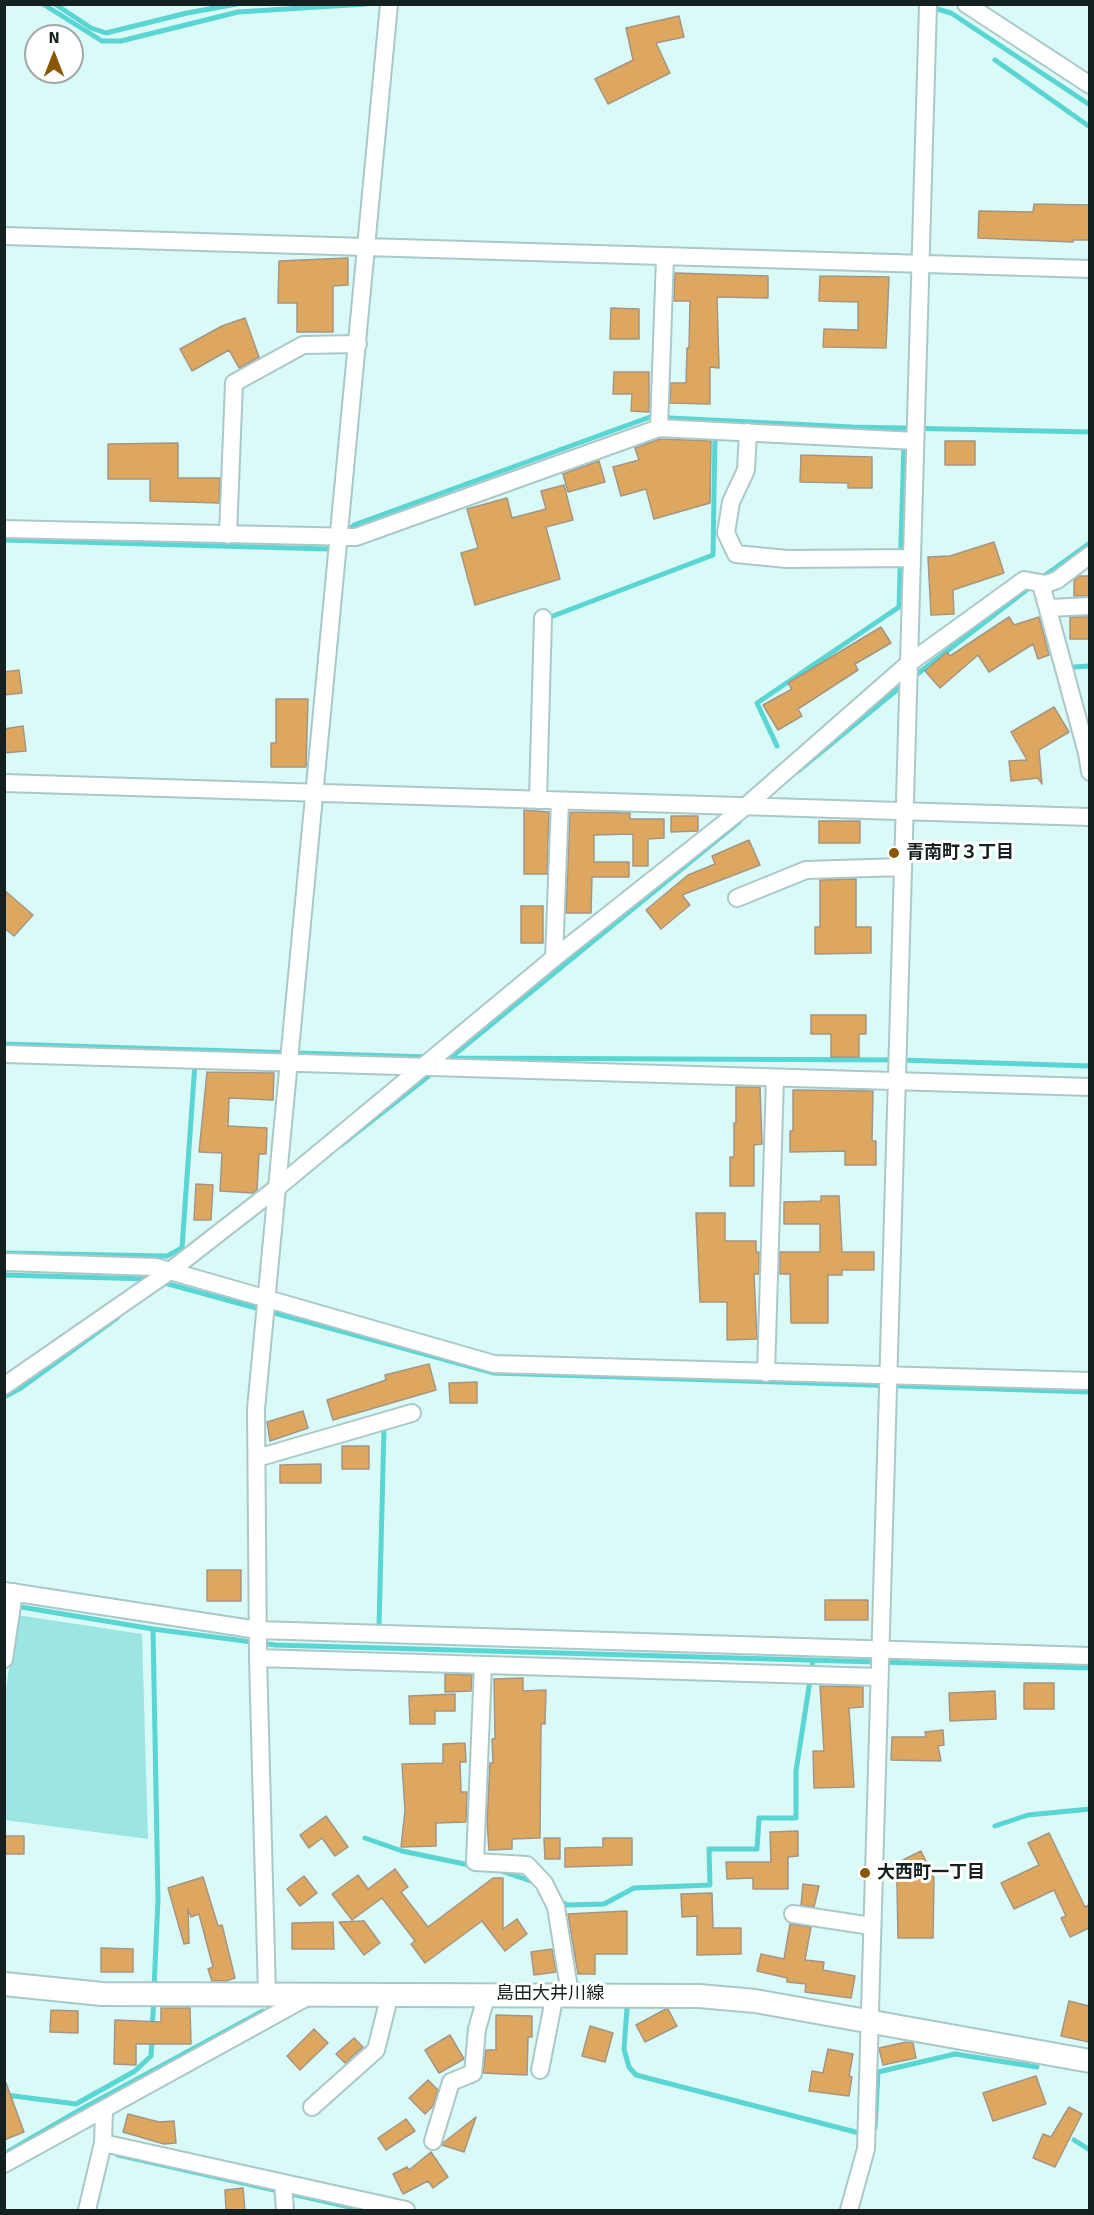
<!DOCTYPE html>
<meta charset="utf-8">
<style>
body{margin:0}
#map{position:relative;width:1094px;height:2215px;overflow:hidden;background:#dafaf8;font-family:Signika,sans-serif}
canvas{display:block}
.frame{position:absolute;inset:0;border:6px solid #152020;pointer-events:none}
.north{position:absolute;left:24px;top:24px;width:60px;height:60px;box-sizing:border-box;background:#fff;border:2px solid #a1a6a6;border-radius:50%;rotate:0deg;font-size:16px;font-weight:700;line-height:24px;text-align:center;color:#152020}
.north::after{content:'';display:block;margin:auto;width:21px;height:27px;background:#895700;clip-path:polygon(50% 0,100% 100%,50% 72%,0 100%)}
</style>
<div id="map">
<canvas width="1094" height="2215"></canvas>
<div class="frame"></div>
<div class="north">N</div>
</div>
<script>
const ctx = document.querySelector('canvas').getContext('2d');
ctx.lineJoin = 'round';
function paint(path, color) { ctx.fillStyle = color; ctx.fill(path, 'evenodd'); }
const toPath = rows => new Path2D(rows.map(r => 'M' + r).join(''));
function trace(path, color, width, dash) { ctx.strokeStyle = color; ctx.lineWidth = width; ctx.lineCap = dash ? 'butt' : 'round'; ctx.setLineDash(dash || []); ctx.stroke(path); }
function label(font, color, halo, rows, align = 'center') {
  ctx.font = font + ' Signika,"Noto Sans JP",sans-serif'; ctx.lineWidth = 6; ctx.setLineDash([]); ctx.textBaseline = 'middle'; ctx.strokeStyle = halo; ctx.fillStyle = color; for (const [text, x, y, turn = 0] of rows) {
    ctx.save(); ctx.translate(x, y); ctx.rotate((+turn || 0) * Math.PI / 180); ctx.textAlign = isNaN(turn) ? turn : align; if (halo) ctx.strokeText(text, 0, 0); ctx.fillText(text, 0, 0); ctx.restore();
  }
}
const green = toPath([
 [17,1615,142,1634,148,1839,5,1820,4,1702]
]);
const stream = toPath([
 [43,4,102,41,121,41,238,12,366,4],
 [55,4,91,28,106,33,187,13,237,4],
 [930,7,951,13,1090,105],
 [995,60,1090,127],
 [345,533,354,525,650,417,852,427,1090,432],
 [4,540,327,549,333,543],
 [1040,579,1090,543],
 [553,616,713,555,715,434],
 [1073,667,1090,666],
 [912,678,1033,585],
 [777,746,757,703,899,607,904,443],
 [798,771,904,684],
 [4,1044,428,1057],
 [452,1058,900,1060,1090,1066],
 [444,1063,739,822],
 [341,1145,435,1071],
 [4,1253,167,1256,182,1248,195,1063],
 [4,1275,150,1279],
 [161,1282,494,1373,1090,1392],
 [4,1397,21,1388,117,1318],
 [15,1606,153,1629],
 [379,1625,384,1428],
 [995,1826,1028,1815,1090,1809],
 [365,1838,402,1851,474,1866],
 [501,1871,534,1882],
 [559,1900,567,1905,604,1904,634,1888,710,1885,709,1849,757,1849,759,1818,796,1818,796,1771,813,1661],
 [154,1988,158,1899,153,1629,275,1645,1090,1668],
 [627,2008,624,2049,629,2067,636,2075,863,2134],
 [152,2027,154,2001],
 [6,2095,76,2104,135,2071,151,2056,152,2040],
 [875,2128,878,2072,955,2054,1037,2067],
 [1074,2140,1090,2150],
 [4,2154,78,2111,263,2011],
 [118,2155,363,2210]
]);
const building = toPath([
 [679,16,684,37,656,43,670,73,608,104,595,79,633,60,626,28,679,16],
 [1034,204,1089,205,1089,240,1073,240,1073,242,978,238,979,211,1033,212,1034,204],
 [348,258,348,285,333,286,333,332,297,332,297,303,278,303,279,261,348,258],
 [675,273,768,276,768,298,717,297,719,368,710,367,710,404,670,403,671,383,686,383,687,348,689,348,690,301,674,301,675,273],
 [820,276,889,277,886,348,823,347,824,329,858,330,858,302,819,301,820,276],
 [611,308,639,309,639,339,610,339,611,308],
 [245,318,259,357,239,368,229,350,192,371,180,349,222,326,245,318],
 [614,372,649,372,649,412,631,411,632,394,613,394,614,372],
 [660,439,711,441,710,503,654,519,646,489,621,496,613,467,639,460,635,448,660,439],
 [945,441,975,441,975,465,945,465,945,441],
 [178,443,178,478,220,478,219,503,150,501,150,479,108,479,108,444,178,443],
 [801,455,872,457,872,488,848,488,848,483,800,482,801,455],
 [599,461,605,482,568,492,563,474,599,461],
 [564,485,573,520,546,527,560,579,475,605,461,553,478,548,467,509,507,498,512,518,546,509,541,491,564,485],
 [994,542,1004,573,953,590,954,614,931,615,928,557,950,556,994,542],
 [1079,576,1089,576,1089,596,1074,596,1074,580,1079,576],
 [1009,617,1014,625,1039,617,1049,655,1038,659,1033,644,989,672,978,655,940,688,925,671,947,652,950,656,1009,617],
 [1070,617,1089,617,1089,639,1070,639,1070,617],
 [881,627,891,643,855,664,858,670,798,709,802,716,778,730,763,705,792,689,788,683,881,627],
 [19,670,22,693,4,695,4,672,19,670],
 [276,699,308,699,306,767,271,767,271,743,276,743,276,699],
 [1054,707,1069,732,1039,750,1042,784,1038,778,1011,781,1009,761,1027,760,1011,732,1054,707],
 [23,726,26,751,4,753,4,729,23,726],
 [524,810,549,812,547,874,524,874,524,810],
 [570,812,630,813,630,819,664,819,664,838,648,839,648,866,633,866,633,834,594,835,594,862,629,862,629,877,592,877,591,913,566,913,570,812],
 [671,816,698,816,698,831,671,832,671,816],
 [819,821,860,821,860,843,819,843,819,821],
 [749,840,760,865,682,895,690,905,661,929,646,910,688,875,715,864,712,856,749,840],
 [856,879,856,927,871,927,871,953,815,954,815,927,820,927,820,880,856,879],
 [4,890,33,915,14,936,4,928,4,890],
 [521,906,543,906,543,943,521,943,521,906],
 [811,1015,866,1015,866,1034,859,1034,859,1057,831,1057,831,1034,811,1034,811,1015],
 [207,1072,274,1073,273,1100,229,1098,228,1126,267,1128,266,1154,259,1154,257,1190,253,1193,220,1191,222,1153,199,1152,207,1072],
 [736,1087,760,1087,762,1144,754,1145,754,1186,730,1186,730,1157,734,1157,734,1123,736,1123,736,1087],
 [793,1090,873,1091,872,1141,876,1141,876,1165,845,1165,845,1151,790,1152,790,1131,793,1131,793,1090],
 [196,1184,213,1185,211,1220,194,1220,196,1184],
 [821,1196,839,1196,842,1252,874,1252,874,1270,842,1270,842,1275,828,1275,828,1323,791,1323,790,1274,780,1274,780,1252,820,1252,820,1224,784,1224,784,1202,821,1201,821,1196],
 [696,1213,725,1213,725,1241,756,1241,756,1252,759,1252,759,1274,754,1274,757,1339,727,1340,727,1302,700,1302,696,1213],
 [429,1364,436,1390,333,1420,327,1400,386,1380,385,1375,429,1364],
 [477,1382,477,1403,450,1403,449,1383,477,1382],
 [303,1411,308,1428,270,1441,267,1422,303,1411],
 [342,1446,369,1446,369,1469,342,1469,342,1446],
 [321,1464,321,1483,280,1483,280,1465,321,1464],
 [207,1570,241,1570,241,1601,207,1601,207,1570],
 [825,1600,868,1600,868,1620,825,1620,825,1600],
 [445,1674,472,1675,471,1691,445,1692,445,1674],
 [523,1678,523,1691,546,1690,545,1724,541,1724,540,1838,512,1839,512,1849,489,1850,487,1822,490,1763,493,1763,492,1739,495,1739,494,1679,523,1678],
 [1024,1683,1054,1683,1054,1709,1024,1709,1024,1683],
 [820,1686,863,1687,863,1707,849,1708,854,1787,814,1788,813,1751,824,1751,820,1686],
 [995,1691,996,1719,950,1721,949,1693,995,1691],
 [455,1694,455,1711,435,1711,435,1724,410,1724,409,1696,455,1694],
 [943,1730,944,1745,938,1746,941,1761,891,1760,892,1737,926,1737,925,1732,943,1730],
 [465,1743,466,1762,460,1762,461,1792,467,1792,466,1822,436,1823,436,1846,401,1847,405,1811,402,1764,443,1763,443,1744,465,1743],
 [326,1816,348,1847,335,1856,322,1838,309,1848,300,1835,326,1816],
 [798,1831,798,1856,788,1857,788,1889,753,1889,753,1878,727,1879,726,1862,771,1862,770,1832,798,1831],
 [1049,1833,1085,1907,1089,1905,1089,1928,1070,1937,1061,1918,1066,1916,1054,1890,1014,1909,1001,1883,1039,1865,1028,1843,1049,1833],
 [4,1836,24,1836,24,1854,4,1854,4,1836],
 [544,1838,560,1838,560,1859,545,1859,544,1838],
 [603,1838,632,1838,632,1865,565,1867,565,1848,603,1847,603,1838],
 [921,1851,934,1878,933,1938,898,1938,897,1883,889,1867,921,1851],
 [395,1869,408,1887,401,1892,428,1927,493,1878,503,1878,503,1929,517,1919,527,1934,505,1951,482,1921,425,1963,411,1944,415,1941,382,1898,352,1920,332,1894,358,1875,368,1889,395,1869],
 [304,1876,317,1893,300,1906,287,1889,304,1876],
 [203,1877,218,1926,222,1925,235,1978,226,1981,212,1981,208,1969,213,1967,199,1914,191,1917,188,1909,189,1943,184,1944,168,1888,203,1877],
 [803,1884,819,1886,814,1907,801,1905,803,1884],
 [712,1893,713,1928,741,1928,741,1954,697,1955,697,1916,682,1917,681,1894,712,1893],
 [627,1911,627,1954,595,1954,595,1974,578,1974,568,1914,627,1911],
 [364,1921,380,1943,364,1955,339,1922,364,1921],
 [333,1922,334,1949,292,1949,292,1923,333,1922],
 [790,1924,811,1927,805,1960,824,1962,823,1970,855,1976,851,1998,805,1992,806,1984,787,1982,787,1978,757,1971,761,1954,784,1959,790,1924],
 [101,1948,133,1949,133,1972,101,1972,101,1948],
 [552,1949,556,1972,534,1975,531,1952,552,1949],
 [1069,2001,1089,2006,1089,2042,1061,2036,1069,2001],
 [161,2008,190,2008,191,2044,136,2044,136,2065,114,2064,115,2020,161,2022,161,2008],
 [666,2009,668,2009,677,2026,645,2042,636,2025,666,2009],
 [51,2010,78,2011,78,2033,50,2032,51,2010],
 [496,2015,532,2016,532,2037,528,2037,527,2075,483,2073,486,2050,496,2050,496,2015],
 [590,2026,613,2033,605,2062,582,2056,590,2026],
 [314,2029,328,2043,300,2070,287,2056,314,2029],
 [450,2035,464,2059,439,2073,425,2050,450,2035],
 [354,2038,363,2047,345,2063,336,2054,354,2038],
 [906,2042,913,2043,916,2058,883,2065,879,2048,906,2042],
 [828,2049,853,2054,849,2076,852,2077,849,2096,809,2091,812,2071,823,2073,828,2049],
 [1036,2076,1046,2104,993,2121,983,2093,1036,2076],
 [428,2080,438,2090,433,2106,425,2114,409,2098,428,2080],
 [6,2083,24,2132,4,2140,4,2084,6,2083],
 [1069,2107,1082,2114,1055,2167,1033,2158,1043,2134,1051,2137,1069,2107],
 [128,2114,159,2122,174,2121,176,2143,164,2144,123,2132,128,2114],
 [476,2117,464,2152,442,2145,443,2143,476,2117],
 [406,2119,415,2131,386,2150,378,2138,406,2119],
 [431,2152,448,2177,433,2188,428,2181,403,2194,393,2174,407,2167,409,2170,431,2152],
 [243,2188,245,2211,226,2211,225,2190,243,2188]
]);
const minor = toPath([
 [966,4,1090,85],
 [4,236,1090,269],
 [659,428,665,257],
 [748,432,746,470,731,502,726,533,736,554,787,559,912,558],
 [4,529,356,537,659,428,915,441],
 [228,535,234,383,303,345,358,344],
 [1041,584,1087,753,1090,772],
 [1049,608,1090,606],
 [4,783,1090,817],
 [538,800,543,618],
 [737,898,806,870,903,867],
 [554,958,560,801],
 [4,1054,1090,1087],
 [4,1262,156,1267,494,1364,1090,1381],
 [766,1373,775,1078],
 [4,1386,170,1271,278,1187,554,958,746,806,908,664,1024,580,1046,584,1057,580,1090,555],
 [257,1458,412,1413],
 [4,1591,258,1630,1090,1656],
 [258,1658,879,1677],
 [4,1659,14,1592],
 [483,1665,475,1862,527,1865,544,1883,556,1907,570,1994],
 [793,1914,871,1926],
 [267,1994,258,1658,256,1409,389,4],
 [540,2070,555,1994],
 [312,2107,376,2050,390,1994],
 [433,2141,451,2082,473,2073,477,2029,487,1994],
 [103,2143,406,2210],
 [4,2164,309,1996],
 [283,2183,285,2210],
 [87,2210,103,2143,104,2110],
 [849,2210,866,2149,928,4]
]);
const secondary = toPath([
 [4,1984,102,1994,699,1996,755,2001,1090,2061]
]);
const markers = [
 [894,853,6,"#895700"],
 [865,1873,6,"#895700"]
];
const poiNames = [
 ["青南町３丁目",906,853],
 ["大西町一丁目",877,1873]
];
const streetNames = [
 ["島田大井川線",550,1994]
];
paint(green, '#9be5e3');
trace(stream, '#59d5d3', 5);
paint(building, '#dea760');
trace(building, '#a59582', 1.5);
trace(minor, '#aac8c7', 20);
trace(secondary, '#aac8c7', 26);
trace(minor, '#fff', 16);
trace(secondary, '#fff', 22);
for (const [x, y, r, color] of markers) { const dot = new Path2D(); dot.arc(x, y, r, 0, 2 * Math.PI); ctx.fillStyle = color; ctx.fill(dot); trace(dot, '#fff', 2); }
label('bold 18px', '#152020', '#fff', poiNames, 'left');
label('18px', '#152020', '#fff', streetNames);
</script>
